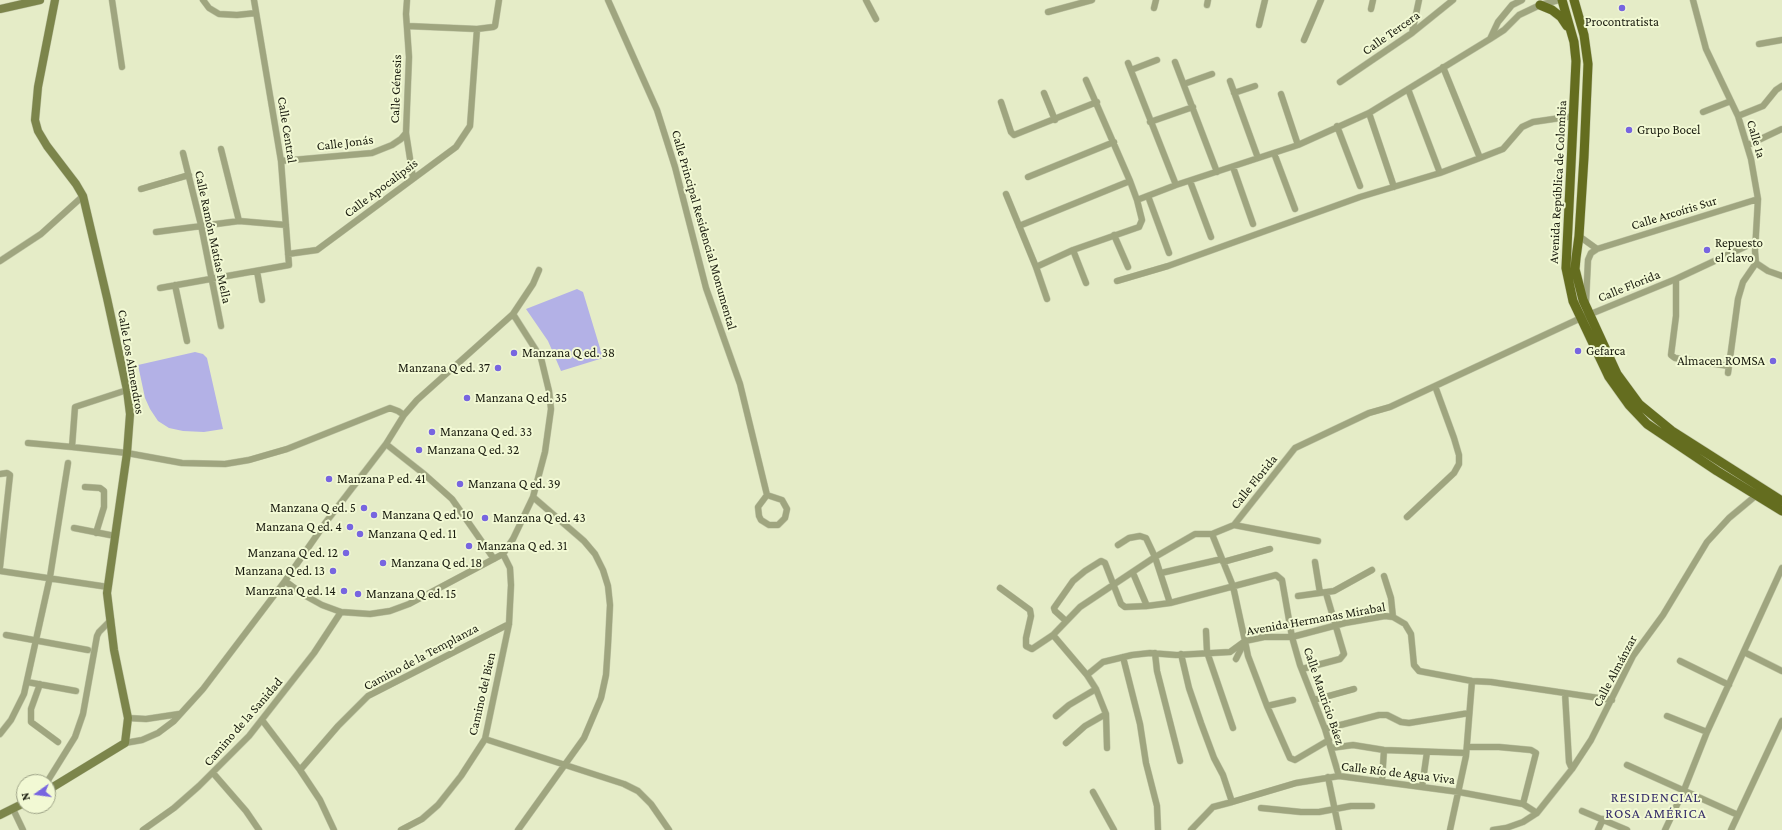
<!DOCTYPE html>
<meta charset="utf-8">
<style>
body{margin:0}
#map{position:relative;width:1782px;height:830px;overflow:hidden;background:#e5ecc7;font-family:"Crimson Pro",serif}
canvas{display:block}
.north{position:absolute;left:16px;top:774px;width:40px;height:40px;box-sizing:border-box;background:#f2f9d4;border:1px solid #9ba085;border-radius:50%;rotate:256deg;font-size:11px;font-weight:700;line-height:16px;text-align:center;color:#191b0e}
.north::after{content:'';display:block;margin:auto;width:14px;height:18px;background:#7765e0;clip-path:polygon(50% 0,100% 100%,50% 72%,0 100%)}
</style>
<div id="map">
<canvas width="1782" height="830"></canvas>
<div class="north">N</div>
</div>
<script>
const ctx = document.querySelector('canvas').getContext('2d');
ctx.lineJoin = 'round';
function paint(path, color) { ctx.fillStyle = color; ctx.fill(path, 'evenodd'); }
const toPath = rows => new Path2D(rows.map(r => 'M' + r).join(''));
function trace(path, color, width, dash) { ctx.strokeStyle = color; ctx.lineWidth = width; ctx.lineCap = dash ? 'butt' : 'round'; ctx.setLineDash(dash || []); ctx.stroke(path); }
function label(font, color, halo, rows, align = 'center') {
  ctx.font = font + ' "Crimson Pro",serif'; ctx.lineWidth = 4; ctx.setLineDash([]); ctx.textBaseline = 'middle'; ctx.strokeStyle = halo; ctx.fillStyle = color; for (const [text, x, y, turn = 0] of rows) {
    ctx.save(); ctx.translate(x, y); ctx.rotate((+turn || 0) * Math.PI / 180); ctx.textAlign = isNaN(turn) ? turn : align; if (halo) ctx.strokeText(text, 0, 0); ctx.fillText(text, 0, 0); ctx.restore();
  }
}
const green = toPath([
 [577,289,583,292,603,358,561,371,548,341,526,309],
 [195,352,203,354,207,358,223,429,204,432,183,431,169,428,158,421,150,409,145,398,138,365]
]);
const street = toPath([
 [112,0,122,67],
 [203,0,209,8,219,14,237,15,256,13],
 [407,0,406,14,409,57,406,133,413,178],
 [608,0,657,110,675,167,706,288,740,384,767,495],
 [866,0,876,19],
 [1522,0,1512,5,1498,22,1490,39,1504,30,1519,15,1540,5,1559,0],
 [1693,0,1706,49,1738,116,1751,159,1758,199,1755,251,1756,263,1768,271,1782,276],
 [1207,5,1208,0],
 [1154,8,1156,0],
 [1371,9,1373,0],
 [1048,12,1092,0],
 [1259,25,1265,0],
 [407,26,477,29,493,27,495,26,499,0],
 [1412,33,1419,0],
 [1304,40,1321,0],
 [1759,44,1782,40],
 [1175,62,1217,172],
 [1128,63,1176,185],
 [1131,70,1157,60],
 [1230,81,1258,158],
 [1340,82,1412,33,1453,0],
 [1184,84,1212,74],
 [1408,89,1440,173],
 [1044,93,1055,120],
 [1234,93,1255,86],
 [1281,94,1298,145],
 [1001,102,1011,132,1014,135,1097,102],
 [1703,112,1731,101],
 [1369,113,1394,187],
 [1738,116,1763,106,1776,90,1782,86],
 [1150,122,1193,107],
 [1337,126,1360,186],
 [1748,145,1782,129],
 [221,149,239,221],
 [183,153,201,225,221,326],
 [1274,153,1295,209],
 [1480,158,1503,149,1522,127,1533,122,1574,116],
 [281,161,372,153,392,145,401,139,406,133],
 [1233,167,1253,224],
 [1028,177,1114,142],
 [1130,181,1137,200],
 [1190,181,1211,237],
 [141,189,189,175],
 [1006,194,1036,267,1073,250,1139,227,1142,220,1137,200,1176,185,1298,145,1369,113,1490,39],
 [1148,196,1169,253],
 [1019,226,1130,181,1086,80],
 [156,232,239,221,286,225],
 [1114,235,1128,267],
 [1579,236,1597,249],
 [1073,250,1086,283],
 [288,254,317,250,456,147,470,126,477,29],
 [0,261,41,234,83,196],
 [1036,267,1047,299],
 [257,271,262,300],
 [1676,279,1676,316,1671,355,1675,358,1729,366],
 [1117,281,1168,266,1360,197,1440,173,1480,158,1443,67],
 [175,285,187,341],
 [160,288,289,265,281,161,254,0],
 [1586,302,1588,260,1591,253,1597,249,1758,199],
 [1728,373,1738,299,1743,282,1756,263],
 [28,443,72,447,75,407,127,390],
 [386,444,424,474,452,499,494,559],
 [72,447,127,453,182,463,225,464,249,460,287,449,390,408,398,411,404,415],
 [0,474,7,473,10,475,0,567],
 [85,487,100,488,104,491,104,507,96,533],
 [767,495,782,500,787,509,785,518,778,525,769,525,761,520,759,516,758,507,767,495],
 [1407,517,1454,473,1459,464,1459,455,1454,438,1435,386],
 [1234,525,1318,541],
 [74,528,115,536],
 [1212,534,1233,586,1245,641,1236,659],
 [1118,545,1129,538,1140,536,1146,538,1155,557,1170,603],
 [1223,562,1270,549],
 [1315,562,1320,593],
 [0,571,108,587],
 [1133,573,1147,606],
 [1161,573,1222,559],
 [1384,576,1391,598,1393,617],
 [285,581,304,595,322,605,341,612,370,614,390,611,409,604,503,554,513,539,533,497,545,452,551,409,549,391,541,358,513,314],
 [1000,588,1030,610,1031,616,1026,638,1026,646,1032,649,1053,635,1080,607,1155,557,1195,534,1212,534,1234,525,1295,448,1369,413,1390,407,1581,318,1676,279,1755,242],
 [1298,596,1334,591,1372,570],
 [1066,621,1055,611,1054,608,1073,581,1085,571,1101,561,1105,563,1121,604,1125,607,1147,606,1170,603,1276,575,1282,580,1292,637,1300,665,1325,729,1339,776],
 [1206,631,1207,652,1233,728],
 [6,635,88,650],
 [1053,635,1087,675,1096,689,1069,705,1056,716],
 [1245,641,1248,656,1267,706,1290,758,1295,760,1329,740],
 [1744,652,1782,671],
 [1155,653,1157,671,1180,761],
 [1181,654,1189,688,1201,723,1214,758,1223,775,1232,802,1213,807,1191,830],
 [1123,657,1140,724,1146,763,1157,806,1158,830],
 [1680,661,1729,685],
 [1302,669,1340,659,1344,654,1326,593],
 [1087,675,1103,662,1132,655,1150,653,1176,655,1230,652,1245,641,1264,637,1292,637,1345,623,1385,616,1393,617,1405,624,1411,634,1414,665,1419,671,1472,681,1491,682,1612,700],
 [27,682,76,691],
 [40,684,31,709,31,722,58,742],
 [1565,693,1569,762,1572,769],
 [1314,700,1354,689],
 [1267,706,1293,700],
 [1106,714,1107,748],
 [1667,716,1707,732],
 [128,718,146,719,179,714],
 [262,720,300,770,320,800,334,830],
 [1325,729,1379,715,1387,715,1401,722,1409,723,1469,713],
 [0,734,11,720,24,694,50,577,68,463],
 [485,739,624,784,638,791,651,804,669,830],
 [125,743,142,740,158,733,174,721,203,689,285,581,326,522,386,444,404,415,417,400,513,314,533,284,539,270],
 [1066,743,1085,726,1106,714,1096,689],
 [1467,747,1499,747,1531,750,1536,753,1523,804],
 [1331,748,1353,745,1384,750,1466,753],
 [1627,765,1738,815],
 [300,770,338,726,368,696,509,624],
 [213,773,246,811,259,830],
 [1328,777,1339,830],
 [1382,781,1384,750],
 [47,782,75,737,83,714,97,636,99,632,111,620],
 [1422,787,1427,752],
 [1093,792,1114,830],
 [1232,802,1296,783,1339,776,1459,792,1523,804,1537,813],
 [1261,808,1301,812,1319,812,1351,806,1372,806],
 [13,809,23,830],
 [1582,811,1627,830],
 [143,830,174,808,199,786,249,736,314,653,341,612],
 [401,830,422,819,438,805,461,776,485,739,509,624,511,585,510,568,503,554],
 [518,830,584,738,601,698,606,675,608,645,610,605,608,586,603,570,595,554,584,541,533,497],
 [1450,830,1466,756,1472,681],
 [1493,830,1506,828,1523,822,1537,813,1572,769,1591,740,1633,656,1663,615,1707,542,1729,518,1759,493],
 [1598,830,1603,819],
 [1665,830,1684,790,1707,732,1782,568],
 [1731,830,1782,721]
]);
const secondary = toPath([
 [0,9,40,0],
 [48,790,125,743,128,718,114,650,107,593,127,453,130,414,127,390,107,298,83,196,76,184,47,146,38,131,35,120,38,87,55,0],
 [0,815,24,803]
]);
const primary = toPath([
 [1562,0,1574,42,1576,61,1566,268,1573,301,1609,377,1629,405,1647,424,1717,471,1782,511],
 [1574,0,1584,35,1588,64,1584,157,1579,236,1576,258,1575,269,1583,300,1617,374,1639,404,1672,431,1782,501],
 [1540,5,1552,10,1561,17,1567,26]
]);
const markers = [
 [1622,8,4,"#7765e0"],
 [1629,130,4,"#7765e0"],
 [1707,250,4,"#7765e0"],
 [1578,351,4,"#7765e0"],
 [514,353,4,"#7765e0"],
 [1773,361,4,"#7765e0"],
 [498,368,4,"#7765e0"],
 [467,398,4,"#7765e0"],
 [432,432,4,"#7765e0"],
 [419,450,4,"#7765e0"],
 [329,479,4,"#7765e0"],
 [460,484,4,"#7765e0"],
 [364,508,4,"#7765e0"],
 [374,515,4,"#7765e0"],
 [485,518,4,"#7765e0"],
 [350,527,4,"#7765e0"],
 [360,534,4,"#7765e0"],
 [469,546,4,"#7765e0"],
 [346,553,4,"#7765e0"],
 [383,563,4,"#7765e0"],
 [333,571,4,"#7765e0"],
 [344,591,4,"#7765e0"],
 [358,594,4,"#7765e0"]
];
const poiNames = [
 ["Procontratista",1622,22,"center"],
 ["Grupo Bocel",1637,130],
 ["Repuesto",1715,243],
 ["el clavo",1715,258],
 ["Gefarca",1586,351],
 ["Manzana Q ed. 38",522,353],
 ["Almacen ROMSA",1765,361,"right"],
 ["Manzana Q ed. 37",490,368,"right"],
 ["Manzana Q ed. 35",475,398],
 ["Manzana Q ed. 33",440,432],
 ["Manzana Q ed. 32",427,450],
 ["Manzana P ed. 41",337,479],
 ["Manzana Q ed. 39",468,484],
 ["Manzana Q ed. 5",356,508,"right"],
 ["Manzana Q ed. 10",382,515],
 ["Manzana Q ed. 43",493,518],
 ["Manzana Q ed. 4",342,527,"right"],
 ["Manzana Q ed. 11",368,534],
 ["Manzana Q ed. 31",477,546],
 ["Manzana Q ed. 12",338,553,"right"],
 ["Manzana Q ed. 18",391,563],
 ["Manzana Q ed. 13",325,571,"right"],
 ["Manzana Q ed. 14",336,591,"right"],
 ["Manzana Q ed. 15",366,594]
];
const streetNames = [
 ["Calle Tercera",1391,33,-35],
 ["Calle Génesis",396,89,-88],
 ["Calle Central",287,130,81],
 ["Calle 1a",1756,139,74],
 ["Calle Jonás",345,143,-7],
 ["Avenida República de Colombia",1558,182,-87],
 ["Calle Apocalipsis",381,188,-37],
 ["Calle Arcoíris Sur",1674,213,-17],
 ["Calle Principal Residencial Monumental",704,230,74],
 ["Calle Ramón Matías Mella",213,237,78],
 ["Calle Florida",1629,286,-22],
 ["Calle Los Almendros",131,362,80],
 ["Calle Florida",1254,482,-51],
 ["Avenida Hermanas Mirabal",1316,619,-10],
 ["Camino de la Templanza",421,657,-28],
 ["Calle Almánzar",1615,671,-62],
 ["Camino del Bien",482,694,-77],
 ["Calle Mauricio Báez",1324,696,71],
 ["Camino de la Sanidad",243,722,-49],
 ["Calle Río de Agua Viva",1398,773,7]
];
const neighbourhoodNames = [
 ["RESIDENCIAL",1656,798],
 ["ROSA AMÉRICA",1656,814]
];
paint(green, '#b3b1e6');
trace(street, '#c0c6a6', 7);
trace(secondary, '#c0c6a6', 9);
trace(primary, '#c0c6a6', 10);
trace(street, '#9fa57f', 6);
trace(secondary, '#7c854b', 8);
trace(primary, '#646d1f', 9);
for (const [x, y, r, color] of markers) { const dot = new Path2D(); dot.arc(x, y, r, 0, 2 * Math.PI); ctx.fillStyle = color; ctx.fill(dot); trace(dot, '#f2f9d4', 1.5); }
label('13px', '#191b0e', '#f2f9d4', poiNames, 'left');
label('13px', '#191b0e', '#f2f9d4', streetNames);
ctx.letterSpacing = '1px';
label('14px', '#362e6a', '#f2f9d4', neighbourhoodNames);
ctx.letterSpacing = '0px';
</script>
